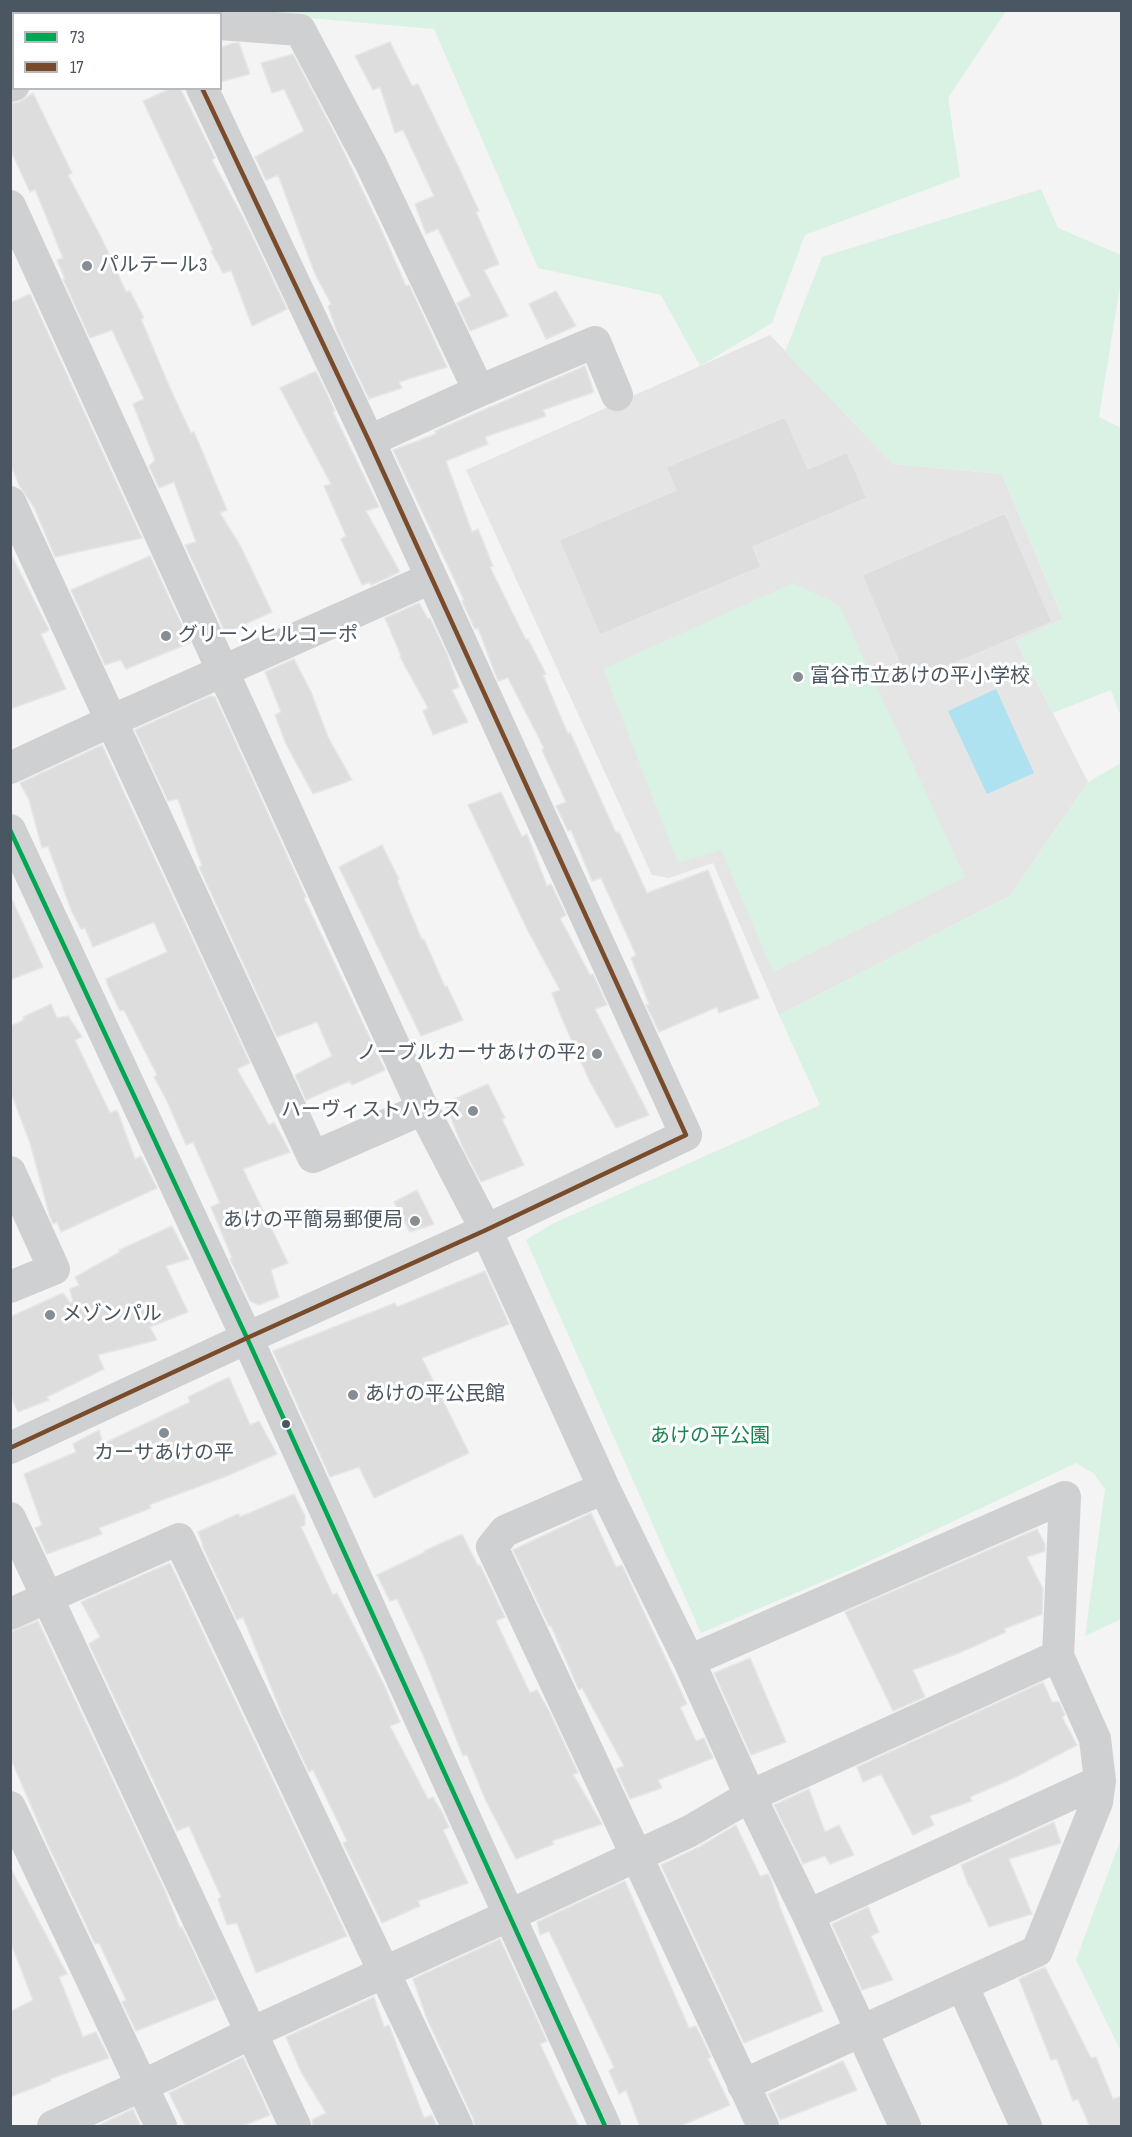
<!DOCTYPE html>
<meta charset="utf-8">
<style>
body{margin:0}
#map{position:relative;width:1132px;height:2137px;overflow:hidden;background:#f4f4f4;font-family:"Sofia Sans Condensed",sans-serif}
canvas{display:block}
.frame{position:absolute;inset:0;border:12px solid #4a5661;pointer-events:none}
.legend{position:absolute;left:12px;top:12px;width:210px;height:78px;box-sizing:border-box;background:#fff;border:2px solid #b7bbc0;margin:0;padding:8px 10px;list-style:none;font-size:18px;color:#4a5661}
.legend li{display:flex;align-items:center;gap:12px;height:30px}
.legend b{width:30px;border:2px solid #b7bbc0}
</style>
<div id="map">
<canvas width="1132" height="2137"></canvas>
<div class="frame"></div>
<ul class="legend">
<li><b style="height:8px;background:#00a651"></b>73</li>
<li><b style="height:8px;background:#7a4b2a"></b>17</li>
</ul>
</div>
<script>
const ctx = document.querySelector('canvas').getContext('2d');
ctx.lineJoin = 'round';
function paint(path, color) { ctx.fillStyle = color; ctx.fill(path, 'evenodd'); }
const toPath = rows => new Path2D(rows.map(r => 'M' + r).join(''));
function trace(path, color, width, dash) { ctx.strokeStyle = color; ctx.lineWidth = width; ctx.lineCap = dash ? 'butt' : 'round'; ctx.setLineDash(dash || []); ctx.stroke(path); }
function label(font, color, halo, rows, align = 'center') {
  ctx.font = font + ' "Sofia Sans Condensed","Noto Sans JP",sans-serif'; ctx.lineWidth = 6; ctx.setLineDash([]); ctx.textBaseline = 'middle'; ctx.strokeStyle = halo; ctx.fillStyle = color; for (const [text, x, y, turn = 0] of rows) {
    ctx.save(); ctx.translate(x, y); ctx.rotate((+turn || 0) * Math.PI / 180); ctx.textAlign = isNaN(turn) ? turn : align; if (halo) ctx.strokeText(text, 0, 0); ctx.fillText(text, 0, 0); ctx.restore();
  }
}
const education = toPath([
 [770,335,893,464,1002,474,1063,619,1016,641,1088,782,1010,896,779,1015,713,863,669,878,652,875,466,470]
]);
const green = toPath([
 [49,11,152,11,143,14,50,14],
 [230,11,1006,11,948,98,960,177,805,235,772,323,700,366,661,295,538,268,434,29],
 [1041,189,1058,228,1121,255,1121,280,1099,417,1121,428,1121,717,1111,690,1053,713,1016,641,1063,619,1002,474,893,464,785,352,822,257],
 [793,583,839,605,965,877,773,972,721,850,678,863,603,669],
 [1121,763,1121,1619,1085,1636,1105,1489,1093,1473,1076,1463,857,1567,701,1633,526,1240,552,1224,820,1105,779,1015,1010,896,1088,782],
 [1121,1838,1122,2051,1121,2051,1076,1960]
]);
const water = toPath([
 [996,689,1034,773,987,794,948,711]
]);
const building = toPath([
 [390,42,412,86,418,84,459,168,479,211,476,212,499,264,484,270,508,316,470,331,457,303,471,296,438,229,426,234,415,204,434,196,403,130,395,133,380,87,373,90,355,56,390,42],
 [233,43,239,43,250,74,220,82,220,48,233,43],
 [293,54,340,144,382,231,406,286,409,285,447,367,399,382,402,388,369,399,337,332,328,306,331,304,315,274,278,175,266,180,255,157,304,131,284,89,272,93,261,63,293,54],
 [172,88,180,88,215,158,212,160,245,221,287,309,252,326,231,270,223,273,211,251,213,250,143,101,172,88],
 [33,93,72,173,68,175,102,239,126,292,130,291,144,318,141,319,170,388,191,433,194,432,227,510,220,513,241,547,272,612,228,632,226,629,224,630,185,545,196,542,174,482,159,488,149,466,155,460,133,404,144,399,112,330,90,338,63,279,65,279,57,260,63,258,35,189,30,192,10,149,10,103,19,102,33,93],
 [556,291,576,326,546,339,529,304,556,291],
 [30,294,142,538,55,557,34,507,20,487,10,464,10,303,30,294],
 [585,366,594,392,543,410,546,416,485,437,488,444,446,461,472,532,478,529,493,566,490,567,526,640,528,639,546,674,543,675,568,734,570,732,616,833,619,832,647,893,708,870,759,998,719,1013,717,1007,659,1032,646,1005,649,1004,631,958,636,955,601,878,592,881,571,830,568,831,556,806,566,802,542,750,544,748,508,678,498,681,478,628,475,629,462,601,464,600,393,450,436,434,435,431,585,366],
 [316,371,335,411,333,412,379,507,366,511,400,572,371,585,370,582,362,585,341,539,346,536,324,486,331,484,280,388,316,371],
 [785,417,808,469,847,452,867,498,753,547,761,567,600,635,559,540,676,490,666,467,785,417],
 [1005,513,1052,622,908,683,862,575,1005,513],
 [10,552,49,630,41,634,66,689,10,709,10,552],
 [150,556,190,643,126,669,121,660,105,665,71,590,150,556],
 [419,603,428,619,430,618,447,654,459,687,452,690,468,722,433,735,423,711,428,708,400,657,401,656,385,618,419,603],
 [294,659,311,692,328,737,352,780,313,794,286,744,275,715,281,712,265,672,294,659],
 [210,696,215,697,306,897,304,898,385,1070,352,1085,350,1081,306,1100,295,1075,332,1056,317,1022,277,1037,199,867,202,866,178,799,168,801,135,730,210,696],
 [102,745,250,1063,237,1069,269,1125,274,1122,290,1152,243,1169,288,1263,271,1270,279,1297,259,1305,250,1301,230,1259,232,1258,211,1207,220,1203,193,1142,186,1145,167,1101,154,1077,157,1075,124,1010,120,1011,108,986,106,979,167,952,154,922,93,947,85,928,81,929,71,910,48,846,42,848,29,800,20,783,102,745],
 [501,792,522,837,527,834,547,886,551,884,566,915,560,918,590,975,593,974,607,1005,595,1009,649,1115,616,1128,589,1080,560,1014,552,993,560,990,528,931,468,805,501,792],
 [382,845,399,879,397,880,422,940,424,939,445,987,447,986,463,1020,421,1036,339,867,382,845],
 [10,895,43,967,10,980,10,895],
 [51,1004,57,1018,68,1016,82,1037,75,1040,110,1113,117,1110,135,1159,141,1156,157,1188,61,1232,57,1222,53,1224,50,1217,30,1143,10,1090,10,1026,24,1020,23,1017,51,1004],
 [488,1084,505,1118,502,1119,524,1165,481,1182,463,1148,445,1103,488,1084],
 [417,1190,434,1224,410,1232,394,1202,417,1190],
 [172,1226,189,1259,166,1266,188,1312,150,1327,157,1340,98,1355,104,1369,47,1397,49,1400,18,1412,10,1394,10,1317,63,1293,70,1303,73,1302,70,1289,79,1285,75,1277,120,1252,119,1250,172,1226],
 [485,1271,509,1324,422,1358,469,1453,374,1498,359,1467,330,1477,273,1351,395,1303,397,1307,485,1271],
 [229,1377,250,1425,259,1421,277,1454,227,1476,149,1505,151,1508,99,1528,102,1534,47,1554,35,1528,42,1525,24,1474,76,1452,73,1444,99,1430,103,1444,190,1402,188,1397,229,1377],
 [294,1494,305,1516,305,1525,301,1527,333,1595,337,1593,385,1687,400,1722,390,1726,428,1799,433,1797,443,1814,449,1827,443,1830,468,1883,418,1901,420,1906,382,1923,343,1843,347,1841,313,1770,309,1772,283,1717,243,1617,237,1620,202,1545,203,1545,198,1532,238,1514,240,1517,294,1494],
 [591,1513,616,1567,622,1565,687,1704,680,1707,696,1741,704,1738,713,1758,658,1780,662,1788,630,1799,616,1769,624,1766,582,1688,579,1690,551,1626,549,1626,513,1550,591,1513],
 [1037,1529,1045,1544,1045,1551,1027,1557,1043,1589,1042,1614,1004,1629,1006,1632,959,1653,913,1670,925,1697,893,1711,845,1612,1037,1529],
 [462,1534,478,1566,480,1565,505,1617,496,1621,530,1693,537,1690,549,1711,578,1773,573,1774,602,1824,552,1841,554,1844,516,1859,486,1801,467,1755,463,1756,424,1657,397,1599,390,1601,377,1575,425,1552,424,1551,462,1534],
 [170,1563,347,1936,256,1973,237,1923,227,1925,218,1899,221,1897,189,1826,177,1831,89,1644,100,1637,81,1602,170,1563],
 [38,1621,165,1891,180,1928,182,1927,216,1999,136,2031,122,2002,126,2000,99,1943,95,1944,48,1845,10,1757,10,1632,38,1621],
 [750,1658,786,1742,751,1755,714,1673,750,1658],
 [1043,1682,1052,1702,1059,1702,1065,1715,1062,1717,1077,1745,1014,1778,970,1797,972,1801,930,1816,934,1825,913,1835,881,1774,863,1782,857,1767,1043,1682],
 [809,1789,825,1832,839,1825,854,1855,830,1864,825,1856,803,1864,774,1805,809,1789],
 [1054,1822,1061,1843,1009,1859,1032,1914,989,1927,970,1886,969,1887,961,1865,1054,1822],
 [736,1825,760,1876,768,1874,770,1877,781,1910,823,2011,744,2043,661,1865,699,1847,736,1825],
 [10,1867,67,1974,59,1977,83,2037,96,2032,109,2058,50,2079,51,2081,10,2097,10,2012,33,2000,10,1941,10,1867],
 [625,1881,689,2028,696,2026,711,2057,708,2059,730,2105,678,2127,640,2127,626,2090,619,2094,609,2071,614,2067,549,1931,540,1935,537,1922,625,1881],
 [868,1907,879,1932,871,1936,893,1980,862,1990,832,1924,868,1907],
 [500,1939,547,2041,540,2044,579,2127,475,2127,473,2118,427,2019,413,1979,500,1939],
 [1045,1967,1091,2058,1096,2057,1113,2099,1122,2096,1122,2127,1090,2127,1078,2099,1073,2101,1057,2059,1051,2060,1019,1979,1045,1967],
 [374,1997,384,2027,389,2025,424,2118,432,2115,437,2127,313,2127,312,2120,326,2113,301,2072,286,2037,374,1997],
 [243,2057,270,2115,240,2127,186,2127,169,2093,243,2057],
 [843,2061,857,2090,780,2120,768,2094,843,2061],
 [133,2109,141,2127,95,2127,133,2109]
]);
const minor = toPath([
 [220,24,300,30,371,164,479,391,369,441],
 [10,86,14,85],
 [10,206,423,1109,486,1230,604,1488,689,1661,750,1796,808,1915,905,2126],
 [479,391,595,342,617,395],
 [10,502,313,1157,423,1109],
 [10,768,111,721,431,578],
 [10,830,247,1338,605,2126],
 [10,1172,54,1269,10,1287],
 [10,1448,247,1338,486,1230,686,1135,369,441,202,88],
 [604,1488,505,1531,492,1547,763,2126],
 [10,1518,295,2126],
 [10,1614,179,1539,457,2126],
 [689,1661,1065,1497,1058,1656,1095,1739,1100,1781,1097,1802,1037,1951,743,2085],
 [10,1807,161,2126],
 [808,1915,1100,1781],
 [962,1985,1026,2126],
 [53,2126,165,2075,251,2033,510,1915,690,1831,750,1796,1058,1656]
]);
const bus1 = toPath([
 [10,830,247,1338,605,2126]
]);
const bus2 = toPath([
 [10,1448,247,1338,486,1230,686,1135,369,441,202,88]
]);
const markers = [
 [87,266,6,"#868d94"],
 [166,636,6,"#868d94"],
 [798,677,6,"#868d94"],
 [597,1054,6,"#868d94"],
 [473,1111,6,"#868d94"],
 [415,1221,6,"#868d94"],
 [50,1315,6,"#868d94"],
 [353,1395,6,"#868d94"],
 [286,1424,5,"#4a5661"],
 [164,1433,6,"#868d94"]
];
const poiNames = [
 ["パルテール3",99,266],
 ["グリーンヒルコーポ",178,636],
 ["富谷市立あけの平小学校",810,677],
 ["ノーブルカーサあけの平2",585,1054,"right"],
 ["ハーヴィストハウス",461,1111,"right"],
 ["あけの平簡易郵便局",403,1221,"right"],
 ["メゾンパル",62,1315],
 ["あけの平公民館",365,1395],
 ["カーサあけの平",164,1454,"center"]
];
const parkNames = [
 ["あけの平公園",710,1437]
];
paint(education, '#e6e5e6');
paint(green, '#d9f2e3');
paint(water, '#aee2f0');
paint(building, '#ddddde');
trace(building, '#e5e6e7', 1.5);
trace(minor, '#ced0d2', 32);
trace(bus1, '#00a651', 4.5);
trace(bus2, '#7a4b2a', 4.5);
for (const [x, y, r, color] of markers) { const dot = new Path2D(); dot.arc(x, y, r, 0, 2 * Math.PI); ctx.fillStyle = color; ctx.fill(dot); trace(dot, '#fff', 2); }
label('20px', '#4a5661', '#fff', poiNames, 'left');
label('20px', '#17864f', '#fff', parkNames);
</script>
